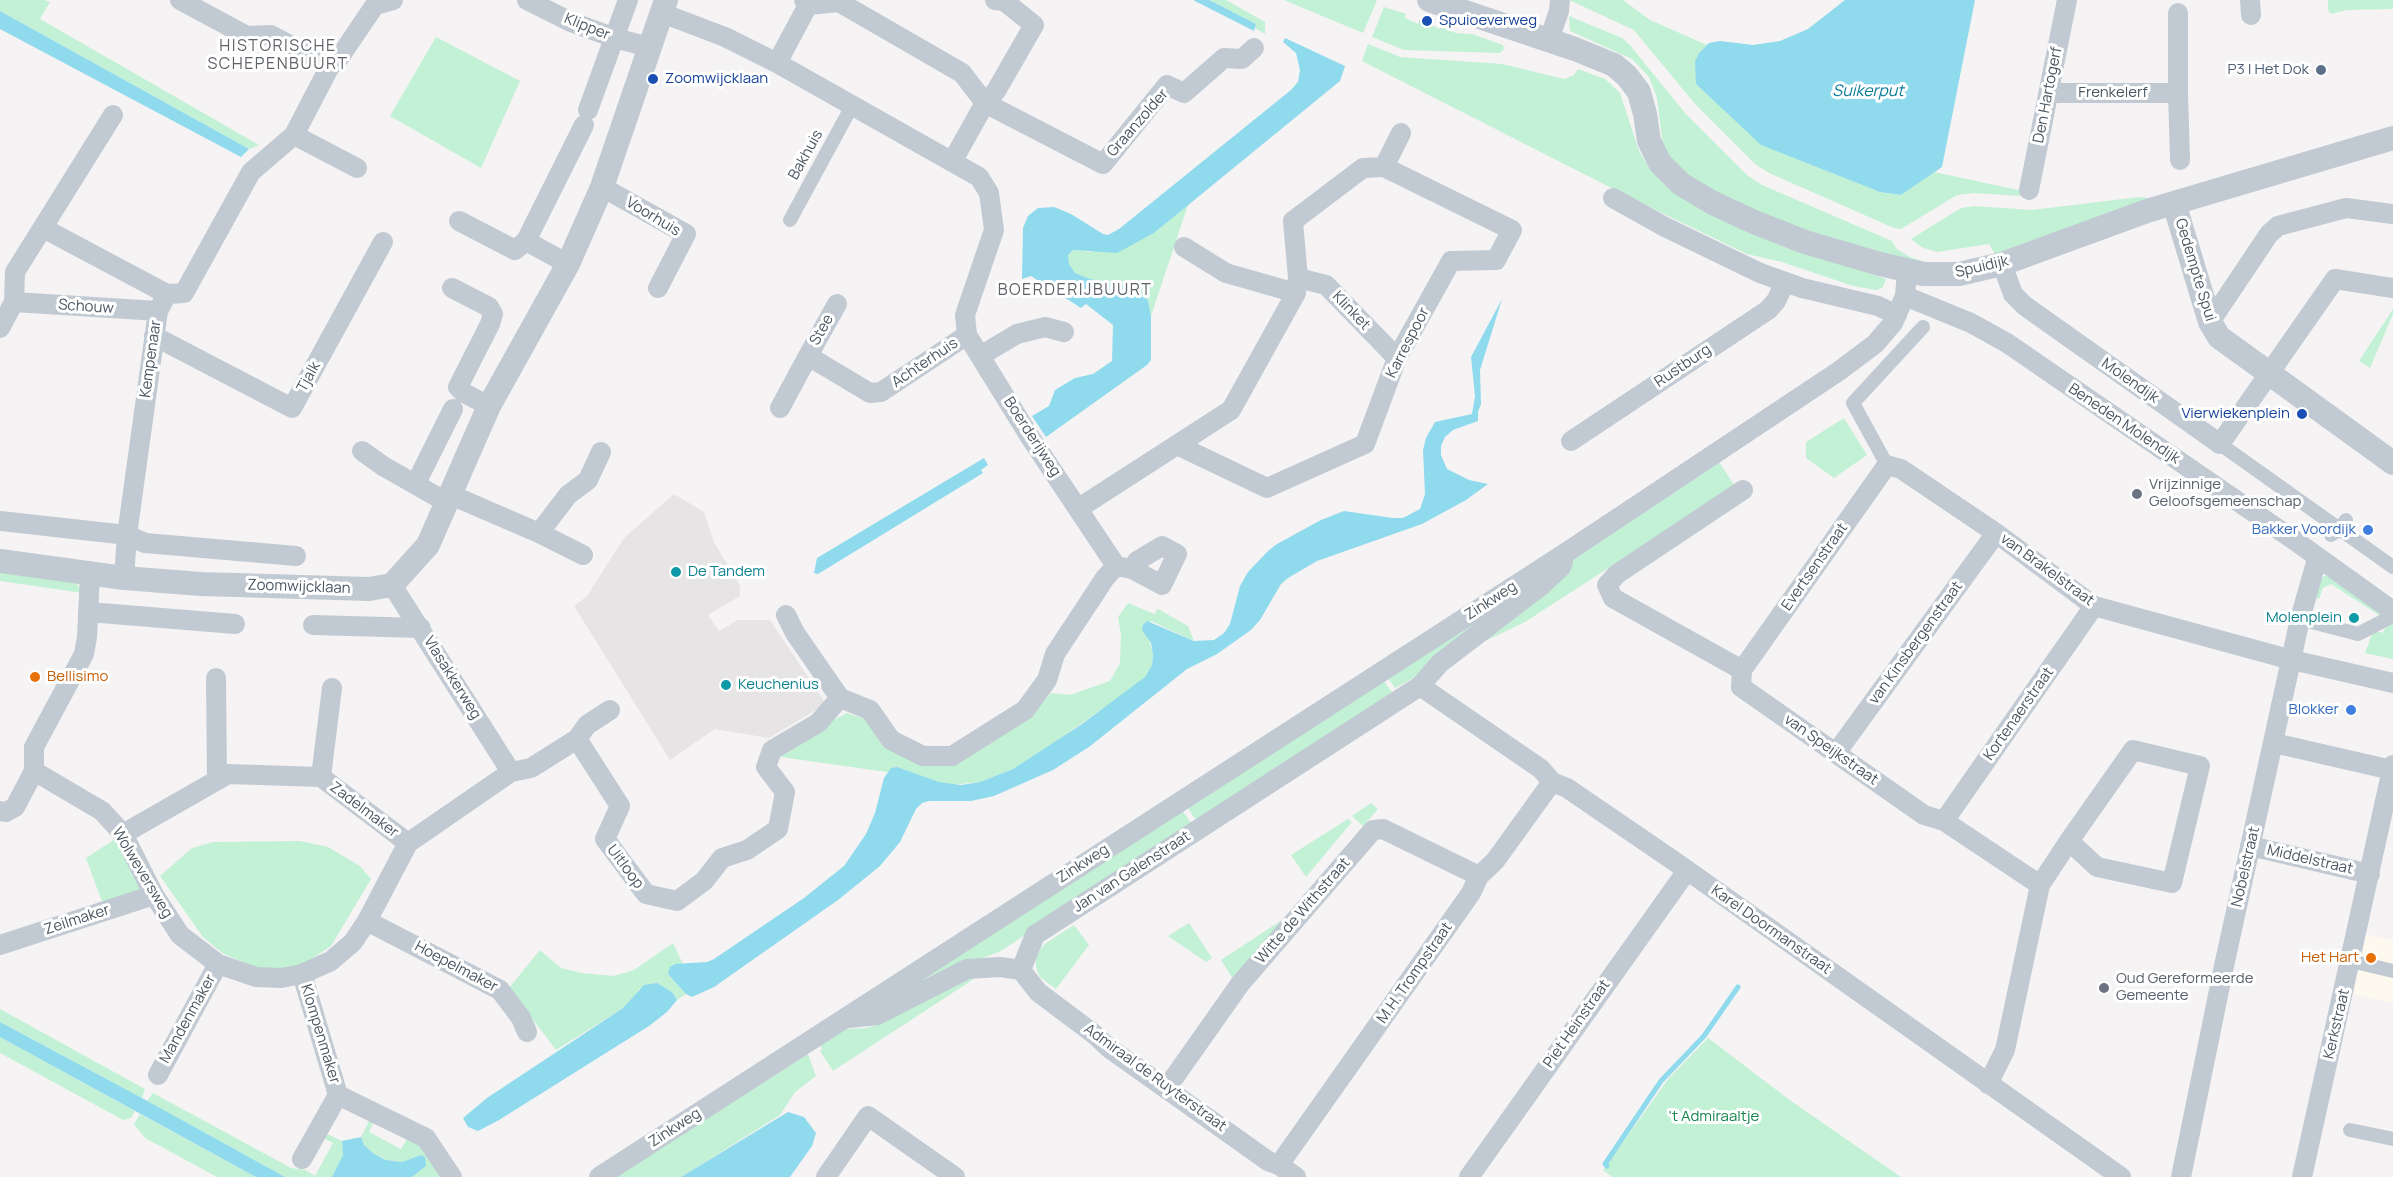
<!DOCTYPE html>
<style>
body{margin:0}
canvas{display:block;background:#f5f3f3}
</style>
<canvas width="2393" height="1177"></canvas>
<script>
const ctx = document.querySelector('canvas').getContext('2d');
ctx.lineJoin = 'round';
function paint(path, color) { ctx.fillStyle = color; ctx.fill(path, 'evenodd'); }
const toPath = rows => new Path2D(rows.map(r => 'M' + r).join(''));
function trace(path, color, width, dash) { ctx.strokeStyle = color; ctx.lineWidth = width; ctx.lineCap = dash ? 'butt' : 'round'; ctx.setLineDash(dash || []); ctx.stroke(path); }
function label(font, color, halo, rows, align = 'center') {
  ctx.font = font + ' Manrope,sans-serif'; ctx.lineWidth = 6; ctx.setLineDash([]); ctx.textBaseline = 'middle'; ctx.strokeStyle = halo; ctx.fillStyle = color; for (const [text, x, y, turn = 0] of rows) {
    ctx.save(); ctx.translate(x, y); ctx.rotate((+turn || 0) * Math.PI / 180); ctx.textAlign = isNaN(turn) ? turn : align; if (halo) ctx.strokeText(text, 0, 0); ctx.fillText(text, 0, 0); ctx.restore();
  }
}
const commercial = toPath([
 [2366,934,2393,940,2393,1003,2353,994]
]);
const education = toPath([
 [674,494,704,512,714,542,740,586,740,596,708,615,719,631,738,620,770,620,826,704,769,738,715,729,670,760,574,606,587,596,624,538]
]);
const green = toPath([
 [0,0,44,0,50,2,40,19,259,145,249,149,0,11],
 [1209,0,1226,0,1265,22,1265,34,1255,28,1256,24],
 [1284,0,1377,0,1363,33],
 [1569,0,1623,0,1650,20,1707,45,1699,53,1696,84,1762,145,1880,192,1901,195,1934,172,2023,191,2021,196,1974,193,1957,195,1901,229,1894,228,1769,173,1755,164,1695,104,1634,30],
 [2328,0,2393,0,2393,9,2347,10,2331,14,2328,10],
 [1384,7,1406,14,1405,18,1418,24,1419,20,1440,29,1441,27,1456,33,1472,34,1503,45,1504,49,1500,53,1404,50,1372,37],
 [1569,16,1622,38,1629,44,1685,113,1747,175,1762,185,1892,241,1897,249,1910,257,1931,264,1918,263,1768,219,1683,177,1663,147,1657,98,1649,77,1632,59,1570,31],
 [436,37,520,81,481,168,390,116],
 [1368,44,1400,57,1502,64,1564,79,1574,75,1578,69,1605,79,1620,93,1639,151,1650,169,1665,185,1684,198,1774,240,1886,279,1884,284,1882,288,1876,290,1853,286,1782,262,1747,254,1633,199,1362,61],
 [2139,197,2157,199,1995,254,1989,244,1937,252,1921,247,1911,239,1961,208,1974,206,2032,210],
 [1188,205,1151,316,1148,301,1127,285,1090,279,1075,273,1069,264,1068,255,1073,250,1091,252,1154,233],
 [2393,309,2393,314,2370,368,2359,361],
 [1844,418,1867,455,1834,478,1806,458,1806,442],
 [1719,462,1735,486,1525,622,1481,643,1558,578,1584,545],
 [0,569,74,580,83,593,0,581],
 [1546,570,1446,648,1413,678,1395,688,1385,674],
 [2325,576,2330,576,2387,613,2382,616,2379,615,2331,584,2323,588,2319,599,2315,597,2321,578],
 [1128,603,1154,614,1158,609,1188,626,1194,641,1151,621,1149,639,1153,655,1152,665,1145,677,1135,686,1029,760,1013,769,980,782,951,785,887,772,781,757,778,753,780,749,847,713,874,722,954,760,1043,702,1051,693,1070,695,1110,681,1120,663,1121,635,1118,617],
 [2393,621,2393,659,2365,653,2372,634,2376,631,2383,633,2386,626],
 [1381,677,1394,695,1196,820,1185,804],
 [1371,803,1378,809,1363,826,1352,816],
 [1180,807,1191,823,1001,951,962,966,885,1006,930,971],
 [1348,819,1352,822,1306,877,1291,855],
 [115,839,153,893,105,910,86,858],
 [300,841,328,847,360,866,371,879,331,946,307,962,292,968,263,971,222,953,203,937,160,876,192,848,213,842],
 [1285,918,1235,982,1221,960],
 [1189,923,1212,958,1206,962,1168,936],
 [1074,925,1089,945,1056,989,1040,977,1036,967,1036,959,1041,948,1046,943],
 [673,943,683,964,675,964,668,974,686,994,677,1000,672,992,657,983,639,989,636,995,623,1008,556,1050,509,988,540,950,561,968,582,973,614,976,634,970],
 [983,973,833,1071,820,1051,822,1049,818,1043,844,1029,866,1028,876,1025,957,979],
 [0,1009,145,1089,142,1098,0,1022],
 [0,1037,135,1111,131,1118,123,1120,0,1053],
 [1708,1038,1791,1101,1901,1177,1612,1177,1603,1170,1669,1078],
 [808,1054,816,1076,795,1092,780,1115,681,1177,616,1177],
 [153,1093,291,1168,305,1170,315,1176,333,1143,322,1137,325,1133,342,1141,343,1155,337,1171,332,1177,285,1177,147,1101],
 [140,1114,256,1177,217,1177,145,1138,134,1124],
 [370,1119,374,1121,369,1132,401,1149,407,1139,414,1137,442,1175,438,1177,412,1177,426,1166,421,1155,402,1162,387,1160,374,1154,364,1145,361,1137]
]);
const water = toPath([
 [1193,0,1209,0,1223,7,1256,24,1254,31],
 [1845,0,1975,0,1942,167,1901,195,1880,192,1761,145,1696,84,1695,62,1699,53,1709,43,1720,41,1753,45,1780,41,1808,29],
 [0,11,249,149,241,157,0,29],
 [1285,38,1345,66,1340,81,1154,233,1117,253,1073,250,1068,255,1069,264,1075,273,1090,279,1127,285,1141,291,1148,301,1151,316,1151,360,1147,365,1046,437,1032,416,1049,406,1055,390,1075,378,1093,374,1112,361,1113,325,1086,304,1081,308,1031,276,1022,279,1023,228,1028,216,1038,208,1054,207,1071,214,1103,234,1108,235,1119,229,1291,90,1298,82,1300,70,1296,53,1283,42],
 [1502,299,1480,370,1481,404,1478,412,1478,421,1453,430,1445,437,1441,446,1441,455,1447,469,1469,480,1488,484,1466,500,1422,524,1317,561,1288,578,1281,584,1260,620,1251,630,1217,654,1187,669,1089,747,1053,770,994,796,971,801,929,801,922,803,916,809,900,842,880,866,838,900,714,987,692,997,686,994,668,974,670,967,675,964,707,962,714,959,804,898,844,866,866,834,875,813,884,778,891,768,897,767,939,782,961,785,980,782,1013,769,1082,724,1145,677,1152,665,1153,655,1151,643,1142,630,1143,625,1147,621,1194,641,1214,640,1224,633,1230,624,1240,586,1248,572,1268,551,1277,544,1321,520,1344,511,1393,518,1403,518,1420,509,1425,494,1423,450,1426,438,1435,422,1472,414,1475,396,1471,357],
 [984,458,988,465,981,470,983,473,818,574,814,573,817,558],
 [657,983,672,992,677,1000,667,1012,649,1026,499,1120,478,1131,468,1127,463,1118,487,1098,623,1008,644,985],
 [0,1022,142,1098,285,1177,256,1177,0,1037],
 [788,1112,804,1117,816,1133,812,1146,790,1177,681,1177],
 [361,1137,364,1145,374,1154,386,1160,402,1162,421,1155,425,1157,426,1166,412,1177,332,1177,343,1155,342,1141]
]);
const stream = toPath([
 [1607,1166,1605,1164,1661,1081,1704,1036,1738,987]
]);
const pedestrian = toPath([
 [790,220,852,106],
 [2220,444,2393,567],
 [1887,465,1853,403,1923,327],
 [2331,535,2340,529,2346,520],
 [2300,619,2358,634,2393,616],
 [2351,961,2393,971],
 [2350,1130,2393,1139]
]);
const minor = toPath([
 [180,0,247,36,271,35,330,66,337,61,375,5,393,0],
 [527,0,571,22,615,38,649,47],
 [804,0,808,5,839,2,962,73,985,103,1103,164,1167,85,1184,93,1224,58,1242,59,1254,48],
 [2250,0,2251,15],
 [662,13,725,37,777,63,979,177,989,193,994,230,965,315,967,335,1030,437,1116,566,1105,578,1055,654,1047,680,1025,710,952,756,923,756,891,740,870,710,840,698,795,633,786,615],
 [2178,13,2178,93],
 [1549,40,1559,11,1560,0],
 [777,63,808,5],
 [2049,93,2178,93,2180,160],
 [588,110,628,0],
 [294,135,357,168],
 [952,162,985,103,996,91,1034,25,1004,1,995,0],
 [1384,167,1401,133],
 [602,187,686,234,658,288],
 [2029,190,2067,0],
 [1613,198,1665,227,1760,273,1802,288,1878,306,1897,315],
 [459,221,515,250,526,241],
 [43,228,167,294],
 [1184,247,1226,273,1296,293],
 [568,264,526,241,584,125],
 [2002,264,2013,294,2025,306,2220,444,2335,279,2393,288],
 [1298,278,1326,285,1397,358],
 [452,288,489,307,493,314,490,324,458,387,464,393,489,406],
 [1905,296,1971,323,2007,343,2294,540,2393,611],
 [14,302,158,311],
 [2210,322,2269,234,2278,226,2346,208,2393,214],
 [0,328,14,302,15,272,113,115],
 [154,336,292,408,383,242],
 [808,356,837,304],
 [980,356,1017,334,1045,327,1064,332],
 [780,408,808,356,870,393,881,392,967,335],
 [1571,441,1768,310,1776,301,1785,282],
 [362,451,383,466,448,503],
 [416,483,453,409],
 [1743,490,1617,574,1607,585,1613,598,1742,670,1741,687,1924,815,1944,821,2040,885,2005,1050,1988,1084],
 [451,495,539,533,568,495,588,480,601,452],
 [1079,508,1231,410,1296,293,1298,278,1293,221,1363,168,1384,167,1512,230,1496,260,1451,261,1397,358,1365,444,1267,488,1179,446],
 [0,521,127,535,145,543,296,556],
 [539,533,583,555],
 [1116,566,1132,569,1162,585,1177,554,1162,546,1137,561,1132,569],
 [90,574,87,637,84,654,34,747,34,771,102,811,123,834,154,895,180,935,218,964,256,977,281,978,302,974,331,961,353,942,367,921,408,843,511,772,531,768,577,739,587,725,610,710],
 [124,578,127,535,158,311,167,294,184,293,251,172,294,135,330,66],
 [392,585,511,772],
 [89,612,235,624],
 [313,625,421,628],
 [1742,670,1887,465,1901,469,1996,533,2094,606,2292,660,2393,683],
 [216,678,217,780],
 [1420,686,1541,769,1552,782,1567,788,1674,861,2121,1177],
 [577,739,620,806,605,839,646,894,677,901,704,881,722,858,747,850,778,829,785,792,766,767,772,750,818,723,840,698],
 [2274,743,2383,768],
 [1836,753,1996,533],
 [321,777,332,688],
 [0,811,6,812,15,807,34,771],
 [1944,821,2094,606],
 [123,834,228,774,321,777,408,843],
 [2250,846,2370,874],
 [2040,885,2069,841,2133,750,2200,766,2172,883,2097,867,2069,841],
 [367,921,500,990,521,1018,527,1032],
 [0,945,154,895],
 [1021,970,1038,992,1094,1034,1109,1048,1268,1161,1279,1165,1296,1177],
 [302,974,338,1095,426,1138,452,1177],
 [849,1018,877,1015,967,969,1000,967,1021,970,1035,935,1420,686,1440,663,1542,585,1561,567,1563,562],
 [158,1075,218,964],
 [1166,1089,1240,984,1373,830,1383,829,1479,876],
 [302,1159,338,1095],
 [1279,1165,1471,893,1479,876,1495,861,1552,782],
 [599,1177,1567,552,1839,371,1875,344,1893,323,1905,296,1907,271],
 [826,1177,868,1116,955,1177],
 [1469,1177,1686,872],
 [2181,1177,2224,966,2300,619,2317,559],
 [2302,1177,2393,765]
]);
const tertiary = toPath([
 [1429,0,1575,49,1614,65,1627,76,1639,92,1645,114,1649,141,1660,163,1681,184,1713,203,1754,222,1805,242,1880,264,1923,274,1959,274,2002,264,2147,211,2393,138],
 [2174,203,2210,322,2219,337,2393,463],
 [0,561,124,578,201,584,369,589,392,585,428,545,489,406,568,264,602,187,666,0]
]);
const markers = [
 [1427,21,6,"#1a4fb4"],
 [2321,70,6,"#5c6f8a"],
 [653,79,6,"#1a4fb4"],
 [2302,414,6,"#1a4fb4"],
 [2137,494,6,"#6b7280"],
 [2368,530,6,"#3f7fe0"],
 [676,572,6,"#0f9aa8"],
 [2354,618,6,"#0f9aa8"],
 [35,677,6,"#e8710a"],
 [726,685,6,"#0f9aa8"],
 [2351,710,6,"#3f7fe0"],
 [2371,958,6,"#e8710a"],
 [2104,988,6,"#6b7280"]
];
const transitNames = [
 ["Spuioeverweg",1439,21],
 ["Zoomwijcklaan",665,79],
 ["Vierwiekenplein",2290,414,"right"]
];
const streetNames = [
 ["Klipper",587,27,22],
 ["Frenkelerf",2113,93],
 ["Den Hartogerf",2048,95,-79],
 ["Graanzolder",1138,123,-49],
 ["Bakhuis",806,155,-61],
 ["Voorhuis",653,217,31],
 ["Spuidijk",1982,267,-13],
 ["Gedempte Spui",2195,270,73],
 ["Schouw",86,307,4],
 ["Klinket",1351,311,46],
 ["Stee",822,330,-61],
 ["Karrespoor",1408,343,-63],
 ["Kempenaar",151,359,-82],
 ["Achterhuis",925,363,-34],
 ["Rustburg",1683,366,-34],
 ["Tjalk",309,377,-61],
 ["Molendijk",2130,381,35],
 ["Beneden Molendijk",2124,424,34],
 ["Boerderijweg",1032,437,57],
 ["Evertsenstraat",1815,567,-55],
 ["van Brakelstraat",2047,570,36],
 ["Zoomwijcklaan",299,587,2],
 ["Zinkweg",1491,601,-33],
 ["van Kinsbergenstraat",1916,643,-54],
 ["Vlasakkerweg",452,678,58],
 ["Kortenaerstraat",2019,714,-55],
 ["van Speijkstraat",1831,750,35],
 ["Zadelmaker",364,810,37],
 ["Middelstraat",2310,860,13],
 ["Zinkweg",1083,864,-33],
 ["Uitloop",625,867,53],
 ["Nobelstraat",2246,867,-77],
 ["Jan van Galenstraat",1132,872,-33],
 ["Wolweversweg",142,873,59],
 ["Witte de Withstraat",1303,911,-49],
 ["Zeilmaker",77,920,-18],
 ["Karel Doormanstraat",1771,930,35],
 ["Hoepelmaker",456,967,28],
 ["M.H. Trompstraat",1415,973,-55],
 ["Mandenmaker",188,1019,-61],
 ["Piet Heinstraat",1577,1024,-55],
 ["Kerkstraat",2337,1024,-77],
 ["Klompenmaker",320,1034,73],
 ["Admiraal de Ruyterstraat",1155,1078,36],
 ["Zinkweg",675,1128,-33]
];
const serviceNames = [
 ["P3 | Het Dok",2309,70]
];
const worshipNames = [
 ["Vrijzinnige",2149,485],
 ["Geloofsgemeenschap",2149,502],
 ["Oud Gereformeerde",2116,979],
 ["Gemeente",2116,996]
];
const shopNames = [
 ["Bakker Voordijk",2356,530],
 ["Blokker",2339,710]
];
const cultureNames = [
 ["De Tandem",688,572],
 ["Molenplein",2342,618,"right"],
 ["Keuchenius",738,685]
];
const foodNames = [
 ["Bellisimo",47,677],
 ["Het Hart",2359,958,"right"]
];
const parkNames = [
 ["'t Admiraaltje",1714,1117]
];
const neighbourhoodNames = [
 ["HISTORISCHE",278,47],
 ["SCHEPENBUURT",278,65],
 ["BOERDERIJBUURT",1075,291]
];
const waterNames = [
 ["Suikerput",1868,92]
];
paint(commercial, '#fdf9ef');
paint(education, '#e6e4e5');
paint(green, '#c3f1d5');
paint(water, '#90daee');
trace(stream, '#90daee', 5);
trace(pedestrian, '#c1cad2', 14);
trace(minor, '#c1cad2', 20);
trace(tertiary, '#c1cad2', 24);
for (const [x, y, r, color] of markers) { const dot = new Path2D(); dot.arc(x, y, r, 0, 2 * Math.PI); ctx.fillStyle = color; ctx.fill(dot); trace(dot, '#fff', 2); }
label('15px', '#164399', '#fff', transitNames, 'left');
label('15px', '#4a5661', '#fff', streetNames);
label('15px', '#4e5e75', '#fff', serviceNames, 'right');
label('15px', '#5b616d', '#fff', worshipNames, 'left');
label('15px', '#366cbe', '#fff', shopNames, 'right');
label('15px', '#0d838f', '#fff', cultureNames, 'left');
label('15px', '#c56008', '#fff', foodNames, 'left');
label('15px', '#17864f', '#fff', parkNames);
ctx.letterSpacing = '1.5px';
label('16px', '#5f6368', '#fff', neighbourhoodNames);
ctx.letterSpacing = '0px';
label('italic 16px', '#0c7c9b', '#fff', waterNames);
</script>
